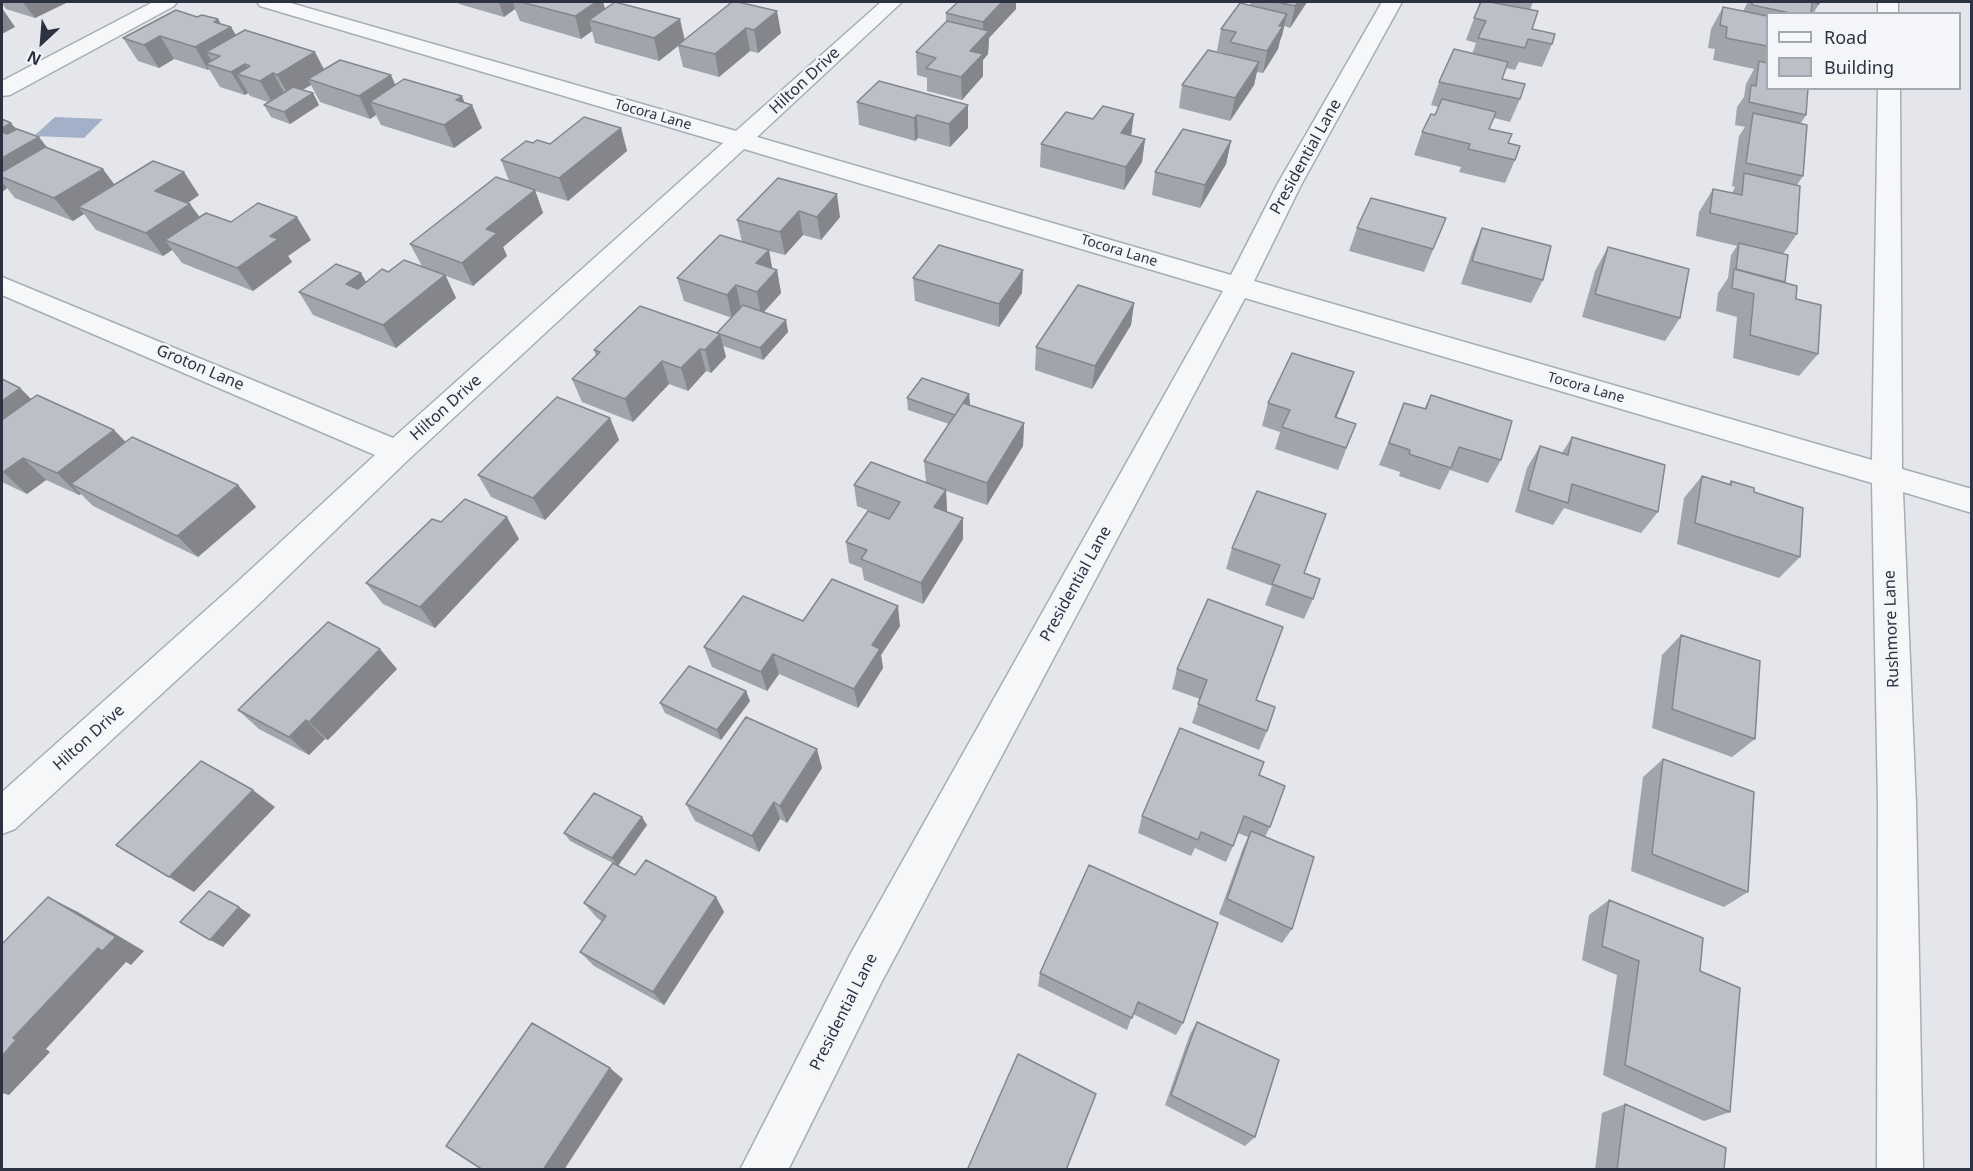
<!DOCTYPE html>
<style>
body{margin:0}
#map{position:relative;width:1973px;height:1171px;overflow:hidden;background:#e4e6eb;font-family:"Noto Sans",sans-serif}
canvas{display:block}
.frame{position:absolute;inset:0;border:3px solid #2d3242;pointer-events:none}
.legend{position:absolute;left:1766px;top:12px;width:195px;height:78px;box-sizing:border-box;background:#f4f5f8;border:2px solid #a4a7af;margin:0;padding:8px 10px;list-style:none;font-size:18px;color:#2d3242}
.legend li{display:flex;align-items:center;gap:12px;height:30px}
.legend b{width:30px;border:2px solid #a4a7af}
.north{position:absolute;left:12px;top:12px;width:60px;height:60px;-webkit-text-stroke:4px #f4f5f8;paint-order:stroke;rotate:206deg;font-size:16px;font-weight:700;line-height:24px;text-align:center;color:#2d3242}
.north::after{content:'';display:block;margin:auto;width:21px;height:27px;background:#2d3242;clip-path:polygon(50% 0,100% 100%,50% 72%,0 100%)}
</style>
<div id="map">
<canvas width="1973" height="1171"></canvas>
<div class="frame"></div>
<ul class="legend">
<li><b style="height:8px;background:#f6f7f9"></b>Road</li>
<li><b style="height:16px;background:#bcbfc7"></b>Building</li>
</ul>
<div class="north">N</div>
</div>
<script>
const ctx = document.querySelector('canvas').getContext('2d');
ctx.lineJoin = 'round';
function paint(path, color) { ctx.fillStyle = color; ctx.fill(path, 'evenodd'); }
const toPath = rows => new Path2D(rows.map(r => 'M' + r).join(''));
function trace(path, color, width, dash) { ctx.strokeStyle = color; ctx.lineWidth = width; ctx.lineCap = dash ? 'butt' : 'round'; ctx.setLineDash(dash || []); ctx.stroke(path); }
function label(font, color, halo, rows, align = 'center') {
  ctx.font = font + ' "Noto Sans",sans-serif'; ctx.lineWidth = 5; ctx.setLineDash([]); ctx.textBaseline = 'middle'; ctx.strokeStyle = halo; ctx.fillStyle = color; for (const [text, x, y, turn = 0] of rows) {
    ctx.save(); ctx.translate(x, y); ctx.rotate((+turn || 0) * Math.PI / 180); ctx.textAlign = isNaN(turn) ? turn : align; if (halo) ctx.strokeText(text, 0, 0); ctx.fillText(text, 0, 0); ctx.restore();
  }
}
const water = toPath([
 [55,117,103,119,84,138,34,136]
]);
const street = toPath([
 [153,2,177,2,174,6,10,95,2,96,2,81,153,2],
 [257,2,287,2,736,131,881,2,902,2,757,137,1231,275,1277,185,1382,2,1402,2,1301,185,1254,281,1872,460,1878,88,1900,88,1902,469,1972,489,1972,513,1903,492,1916,804,1923,1170,1877,1170,1878,804,1872,483,1245,298,881,983,788,1170,740,1170,851,953,1223,291,744,149,408,460,258,605,15,829,2,834,2,792,234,585,375,455,2,295,2,277,393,438,723,143,260,6,257,2],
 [1878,2,1898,2,1898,14,1878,14,1878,2]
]);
const wall = toPath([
 [2,2,68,2,35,18,6,9,2,3],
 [458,2,603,2,605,9,684,40,732,2,781,33,758,53,750,51,719,77,683,67,678,46,659,61,595,43,592,31,581,39,520,21,515,9,504,17,459,4],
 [1251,2,1307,2,1290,28,1284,26,1278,49,1263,73,1257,72,1254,85,1230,121,1179,108,1182,85,1227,54,1228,54,1217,51,1221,29,1250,5],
 [1480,2,1533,2,1530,10,1532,29,1552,44,1542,67,1519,62,1515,70,1506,68,1502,79,1520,99,1510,122,1494,118,1489,129,1508,143,1515,160,1505,183,1459,172,1461,167,1414,155,1422,132,1435,115,1439,107,1431,105,1439,82,1472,54,1476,43,1466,40],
 [1748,2,1819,2,1819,4,1813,14,1767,14,1767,88,1806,115,1801,123,1803,176,1797,185,1797,234,1783,254,1785,282,1796,299,1818,354,1799,376,1733,358,1737,317,1716,311,1718,293,1728,278,1731,255,1737,246,1696,236,1699,212,1713,189,1732,193,1735,187,1732,186,1739,136,1745,127,1735,125,1737,107,1744,97,1746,84,1754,69,1713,60,1715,49,1708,48,1711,29,1723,7,1743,11],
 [1016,9,989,38,988,54,983,60,983,76,962,100,927,91,927,78,917,75,916,52,946,22,946,13],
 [221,24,231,27,236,35,324,69,391,75,395,85,464,103,482,128,454,148,381,125,376,115,370,119,320,102,311,85,302,90,313,93,319,105,290,124,271,117,264,105,268,102,250,96,248,93,245,95,220,87,209,69,208,70,174,59,159,68,138,61,123,38],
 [857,102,968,105,968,128,950,147,918,138,915,141,859,125],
 [2,119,48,148,114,184,199,195,188,203,190,204,200,217,231,222,311,240,288,256,292,262,253,291,182,263,172,250,163,256,96,230,84,214,73,221,15,198,7,188,2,192],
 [621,128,627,151,568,201,535,191,543,213,503,247,507,256,473,286,446,276,456,298,396,348,313,315,299,292,366,283,388,272,422,266,410,244,509,181,501,160,533,143,550,144],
 [1132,136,1145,139,1142,162,1124,190,1040,167,1041,144],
 [1231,141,1226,164,1200,208,1152,195,1155,172],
 [778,178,840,217,821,240,803,235,785,255,769,251,772,268,777,270,781,293,764,312,786,320,788,332,763,360,723,346,726,357,711,373,706,371,688,391,669,384,633,422,582,402,572,379,596,356,594,350,717,333,732,318,684,301,677,278,742,242,737,220],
 [1446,218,1424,272,1349,251,1357,228],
 [1482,228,1543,280,1531,303,1461,284,1472,252],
 [1608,247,1680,318,1665,341,1582,317,1595,271],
 [913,278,1022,293,999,327,915,301],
 [1134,303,1131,325,1092,389,1035,370,1036,347],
 [1354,372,1336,418,1356,424,1338,470,1275,449,1280,432,1262,426,1268,403],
 [2,379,20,388,31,399,114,430,126,442,238,485,256,507,198,557,93,506,81,494,79,495,46,480,27,494,2,482],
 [969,394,970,406,1024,423,1023,446,987,505,946,491,947,512,963,539,923,604,864,580,862,568,849,563,846,542,889,519,857,506,854,485,926,482,924,461,949,424,908,410,907,398],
 [1431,395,1501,460,1488,483,1450,470,1440,490,1399,476,1400,472,1379,465,1404,403,1424,409],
 [610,418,619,440,545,520,491,497,478,475],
 [1572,437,1658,512,1641,533,1564,508,1553,525,1515,512,1527,468,1540,446,1562,453],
 [1702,476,1728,485,1731,481,1754,492,1800,557,1779,578,1677,544,1684,498],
 [441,522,519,539,435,628,383,604,366,583],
 [1232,548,1304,573,1313,599,1304,619,1265,605,1272,586,1226,569],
 [1208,599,1256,700,1267,731,1259,750,1192,723,1200,699,1172,689,1177,669],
 [803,621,900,626,881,655,883,668,858,708,779,674,767,691,712,667,704,647],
 [1681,635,1755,739,1732,757,1652,728,1662,655],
 [397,669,328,740,325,739,309,755,259,729,238,710],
 [746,691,750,701,721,740,665,713,660,703],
 [1663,759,1748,892,1724,907,1631,871,1643,777],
 [822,768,787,823,780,819,759,852,695,821,686,804],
 [1259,775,1270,827,1265,837,1292,929,1282,943,1219,914,1243,848,1248,837,1238,833,1233,846,1226,862,1195,848,1191,856,1138,833,1142,816],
 [647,825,618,866,635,875,716,897,724,912,664,1005,594,966,580,952,603,922,597,918,584,903,613,863,570,841,564,833],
 [1609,900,1700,971,1730,1112,1704,1121,1603,1075,1617,975,1582,960,1589,915],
 [1218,923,1183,1023,1176,1035,1133,1014,1127,1030,1038,986,1040,973],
 [1197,1022,1255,1137,1245,1146,1165,1105,1190,1034],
 [1625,1104,1724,1170,1595,1170,1602,1113]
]);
const shadedWall = toPath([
 [23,2,68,2,35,18],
 [499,2,513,2,515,9,504,17],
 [596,2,603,2,608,19,589,20,592,31,581,39,575,16],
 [1002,2,1016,2,1016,9,989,38,988,54,983,60,983,76,962,100,961,77,970,51,983,37,983,22],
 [1298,2,1307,2,1290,28,1295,6],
 [2,8,15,27,2,34],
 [777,11,781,33,758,53,754,30],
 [1287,14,1282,36,1280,40,1278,49,1263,73,1267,51,1279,26],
 [218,19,225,30,231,27,244,49,220,56,206,52,215,66,206,64,209,69,208,70,195,47,214,22],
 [680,19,685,41,678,45,678,46,659,61,654,38],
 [746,28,750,51,719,77,715,54],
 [160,36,174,59,159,68,144,45],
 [315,52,327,75,308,79,311,85,290,97,277,75],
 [1259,62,1254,85,1230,121,1235,98],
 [245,64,254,79,237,74,248,93,245,95,231,72],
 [273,73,286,96,273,104,260,81],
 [391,75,401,98,370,102,376,115,370,119,359,96],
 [313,93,319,105,290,124,284,112],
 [462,96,467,109,472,105,482,128,454,148,444,125,456,100],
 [968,105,968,128,950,147,949,124],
 [1134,114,1131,137,1121,133],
 [917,115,918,138,915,141,914,118],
 [11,123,27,143,39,137,57,160,2,177,2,128],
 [621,128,627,151,568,201,559,178],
 [1145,139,1142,162,1124,190,1126,167],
 [1231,141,1226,164,1200,208,1205,185],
 [103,169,120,192,78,207,84,214,73,221,54,198],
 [184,172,199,195,172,214,155,191],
 [2,182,7,188,2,192],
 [535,190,543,213,503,247,507,256,473,286,462,263,486,229],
 [837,194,840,217,821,240,817,217],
 [190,204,206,227,165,240,172,250,163,256,146,233],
 [799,211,803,235,785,255,780,232],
 [297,217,311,240,288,256,292,262,253,291,237,268,270,236],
 [769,250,773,273,756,263],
 [777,270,781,293,761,315,757,292],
 [1023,270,1022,293,999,327,999,304],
 [361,273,374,296,346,284],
 [445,275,456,298,396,348,383,325],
 [736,285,741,308,732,318,727,295],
 [1134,303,1131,325,1092,389,1095,366],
 [786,320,788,332,763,360,760,348],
 [720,334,726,357,711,373,705,350],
 [700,349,706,371,688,391,681,368],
 [662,361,669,384,633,422,625,399],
 [1354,372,1346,394,1327,440,1335,417],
 [20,388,42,410,2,440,2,401],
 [969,394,970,406,955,415],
 [610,418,619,440,545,520,533,498],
 [1024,423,1023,446,987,505,987,483],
 [114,430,135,452,71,484,81,494,79,495,57,473],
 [23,458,46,480,27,494,3,472],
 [238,485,256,507,198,557,177,536],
 [946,490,947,512,934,507],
 [507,517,519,539,435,628,420,607],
 [963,518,963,539,923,604,921,583],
 [898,606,900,626,881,655,883,668,858,708,854,689,872,645],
 [380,649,397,669,328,740,309,722],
 [773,654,779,674,767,691,761,672],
 [746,691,750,701,721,740,717,730],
 [306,720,325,739,309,755,289,737],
 [817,749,822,768,787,823,780,806],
 [253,790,275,807,194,892,169,877],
 [774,802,780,819,759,852,752,836],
 [642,817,647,825,618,866,612,858],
 [48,897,78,912,144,951,131,965,126,962,46,1049,50,1052,9,1095,2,1093,2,1056,13,1038,98,948],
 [716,897,724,912,664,1005,653,992],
 [239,907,251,915,223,947,210,940],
 [610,1068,623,1079,564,1170,543,1170]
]);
const building = toPath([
 [521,2,596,2,575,16,521,2],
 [615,2,680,19,654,38,589,20,615,2],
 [732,2,738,2,777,11,754,30,746,28,715,54,678,45,732,2],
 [958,2,1002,2,983,22,946,13,958,2],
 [1277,2,1298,2,1295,6,1277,2],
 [1481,2,1490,2,1538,11,1532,29,1555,34,1552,44,1528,39,1525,48,1478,38,1486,21,1474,18,1481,2],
 [1752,2,1819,2,1819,4,1812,2,1811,14,1795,14,1752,5,1752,2],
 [1240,3,1287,14,1279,26,1283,26,1267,51,1230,42,1236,32,1221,29,1240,3],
 [1723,7,1767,16,1767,46,1726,38,1727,27,1720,25,1723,7],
 [176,10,197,17,202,15,218,19,214,22,231,27,195,47,160,36,144,45,123,38,176,10],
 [947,21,989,31,970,51,983,54,961,77,926,68,936,58,916,52,947,21],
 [245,30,315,52,277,75,273,73,260,81,237,74,250,66,245,64,231,72,206,64,220,56,206,52,245,30],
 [1454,49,1508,62,1502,79,1525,84,1520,99,1439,82,1454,49],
 [1208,50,1259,62,1235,98,1182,85,1208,50],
 [340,60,391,75,359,96,308,79,340,60],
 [1759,61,1767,63,1767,88,1808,88,1806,115,1749,102,1751,85,1756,86,1759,61],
 [404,79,462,96,456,100,472,105,444,125,370,102,404,79],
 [879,81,968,105,949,124,917,115,914,118,857,102,879,81],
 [293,87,313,93,284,112,264,105,293,87],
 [1442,99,1496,112,1489,129,1512,134,1508,143,1520,146,1515,160,1468,149,1470,144,1422,132,1431,114,1435,115,1442,99],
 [1103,106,1134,114,1121,133,1145,139,1126,167,1041,144,1066,112,1093,119,1103,106],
 [1753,113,1807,125,1803,176,1746,163,1753,113],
 [584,117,621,128,559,178,501,160,526,141,533,143,537,140,550,144,584,117],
 [2,119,11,123,2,128,2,119],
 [17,129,39,137,2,158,2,132,7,134,17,129],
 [1183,129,1231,141,1205,185,1155,172,1183,129],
 [45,147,103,169,54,198,2,177,2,172,45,147],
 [153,161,184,172,155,191,190,204,146,233,78,207,153,161],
 [1744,173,1800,186,1797,234,1710,213,1713,189,1742,195,1744,173],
 [496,177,535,190,486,229,497,233,462,263,410,244,496,177],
 [778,178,837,194,817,217,799,211,780,232,737,220,778,178],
 [1371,198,1446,218,1433,249,1357,228,1371,198],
 [258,203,297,217,270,236,278,239,237,268,165,240,206,213,231,222,258,203],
 [1482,228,1551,246,1543,280,1472,261,1482,228],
 [720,235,769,250,756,263,777,270,757,292,736,285,727,295,677,278,720,235],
 [1739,243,1788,255,1785,282,1736,269,1739,243],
 [939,245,1023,270,999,304,913,278,939,245],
 [1608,247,1689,269,1680,318,1595,294,1608,247],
 [404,260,445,275,383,325,299,292,336,264,361,273,346,284,358,289,382,269,388,272,404,260],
 [1734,269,1797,286,1796,299,1821,305,1818,354,1750,335,1754,294,1732,288,1734,269],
 [1078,285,1134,303,1095,366,1036,347,1078,285],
 [743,305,786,320,760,348,717,333,743,305],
 [640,306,720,334,705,350,700,349,681,368,662,361,625,399,572,379,600,352,594,350,640,306],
 [1292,353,1354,372,1335,417,1356,424,1346,448,1282,427,1290,410,1268,403,1292,353],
 [922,378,969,394,955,415,907,398,922,378],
 [2,379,20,388,2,401,2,379],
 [37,395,114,430,57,473,23,458,3,472,2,471,2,420,37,395],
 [1431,395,1512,421,1501,460,1459,447,1451,468,1409,454,1410,450,1389,443,1404,403,1426,409,1431,395],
 [557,397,610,418,533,498,478,475,557,397],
 [963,403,1024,423,987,483,924,461,963,403],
 [132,437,238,485,177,536,71,484,132,437],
 [1572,437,1665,465,1658,512,1572,484,1568,503,1528,490,1540,446,1568,455,1572,437],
 [871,462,946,490,934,507,963,518,921,583,861,559,867,550,846,542,868,511,889,519,900,502,854,485,871,462],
 [1702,476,1731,485,1731,481,1754,488,1754,492,1803,508,1800,557,1695,523,1702,476],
 [1257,491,1326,514,1304,573,1320,579,1313,599,1272,584,1280,565,1232,548,1257,491],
 [465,499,507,517,420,607,366,583,432,519,441,522,465,499],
 [832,579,898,606,872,645,880,649,854,689,773,654,761,672,704,647,743,596,803,621,832,579],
 [1208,599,1283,627,1256,700,1275,707,1267,731,1198,704,1207,680,1177,669,1208,599],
 [328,622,380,649,309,722,306,720,289,737,238,710,328,622],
 [1681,635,1760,661,1755,739,1672,709,1681,635],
 [689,666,746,691,717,730,660,703,689,666],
 [746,717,817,749,780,806,774,802,752,836,686,804,746,717],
 [1180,728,1264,762,1259,775,1285,786,1270,827,1244,816,1233,846,1201,832,1198,840,1142,816,1180,728],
 [1663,759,1754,792,1748,892,1652,854,1663,759],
 [201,761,253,790,169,877,116,845,201,761],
 [594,793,642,817,612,858,564,833,594,793],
 [1251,831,1314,857,1292,929,1227,899,1251,831],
 [646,860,716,897,653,992,580,952,606,916,584,903,613,863,635,875,646,860],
 [1089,865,1218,923,1183,1023,1138,1002,1132,1018,1040,973,1089,865],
 [209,891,239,907,210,940,180,922,209,891],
 [48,897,116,937,102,951,98,948,13,1038,16,1040,2,1056,2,944,48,897],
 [1609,900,1703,938,1700,971,1740,988,1730,1112,1625,1065,1639,961,1602,946,1609,900],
 [1197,1022,1279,1060,1255,1137,1171,1095,1197,1022],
 [532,1023,610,1068,543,1170,483,1170,446,1146,532,1023],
 [1018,1054,1096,1094,1066,1170,971,1170,968,1168,1018,1054],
 [1625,1104,1726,1148,1724,1170,1617,1170,1625,1104]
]);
const farStreetnames = [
 ["Tocora Lane",653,115,16],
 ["Tocora Lane",1119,251,17],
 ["Tocora Lane",1586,388,16]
];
const streetNames = [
 ["Hilton Drive",805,81,-43],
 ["Presidential Lane",1306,157,-61],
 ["Groton Lane",200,368,23],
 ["Hilton Drive",446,408,-42],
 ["Presidential Lane",1076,584,-61],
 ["Rushmore Lane",1892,629,-92],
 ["Hilton Drive",89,738,-42],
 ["Presidential Lane",844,1012,-63]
];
paint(water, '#a2b1c7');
trace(street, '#a9acb5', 3);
paint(street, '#f6f7f9');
paint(wall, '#a2a4ab');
paint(shadedWall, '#84868b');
paint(building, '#bcbfc7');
trace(building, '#84868b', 1.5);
label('14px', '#2d3242', '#f4f5f8', farStreetnames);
label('16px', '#2d3242', '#f4f5f8', streetNames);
</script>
